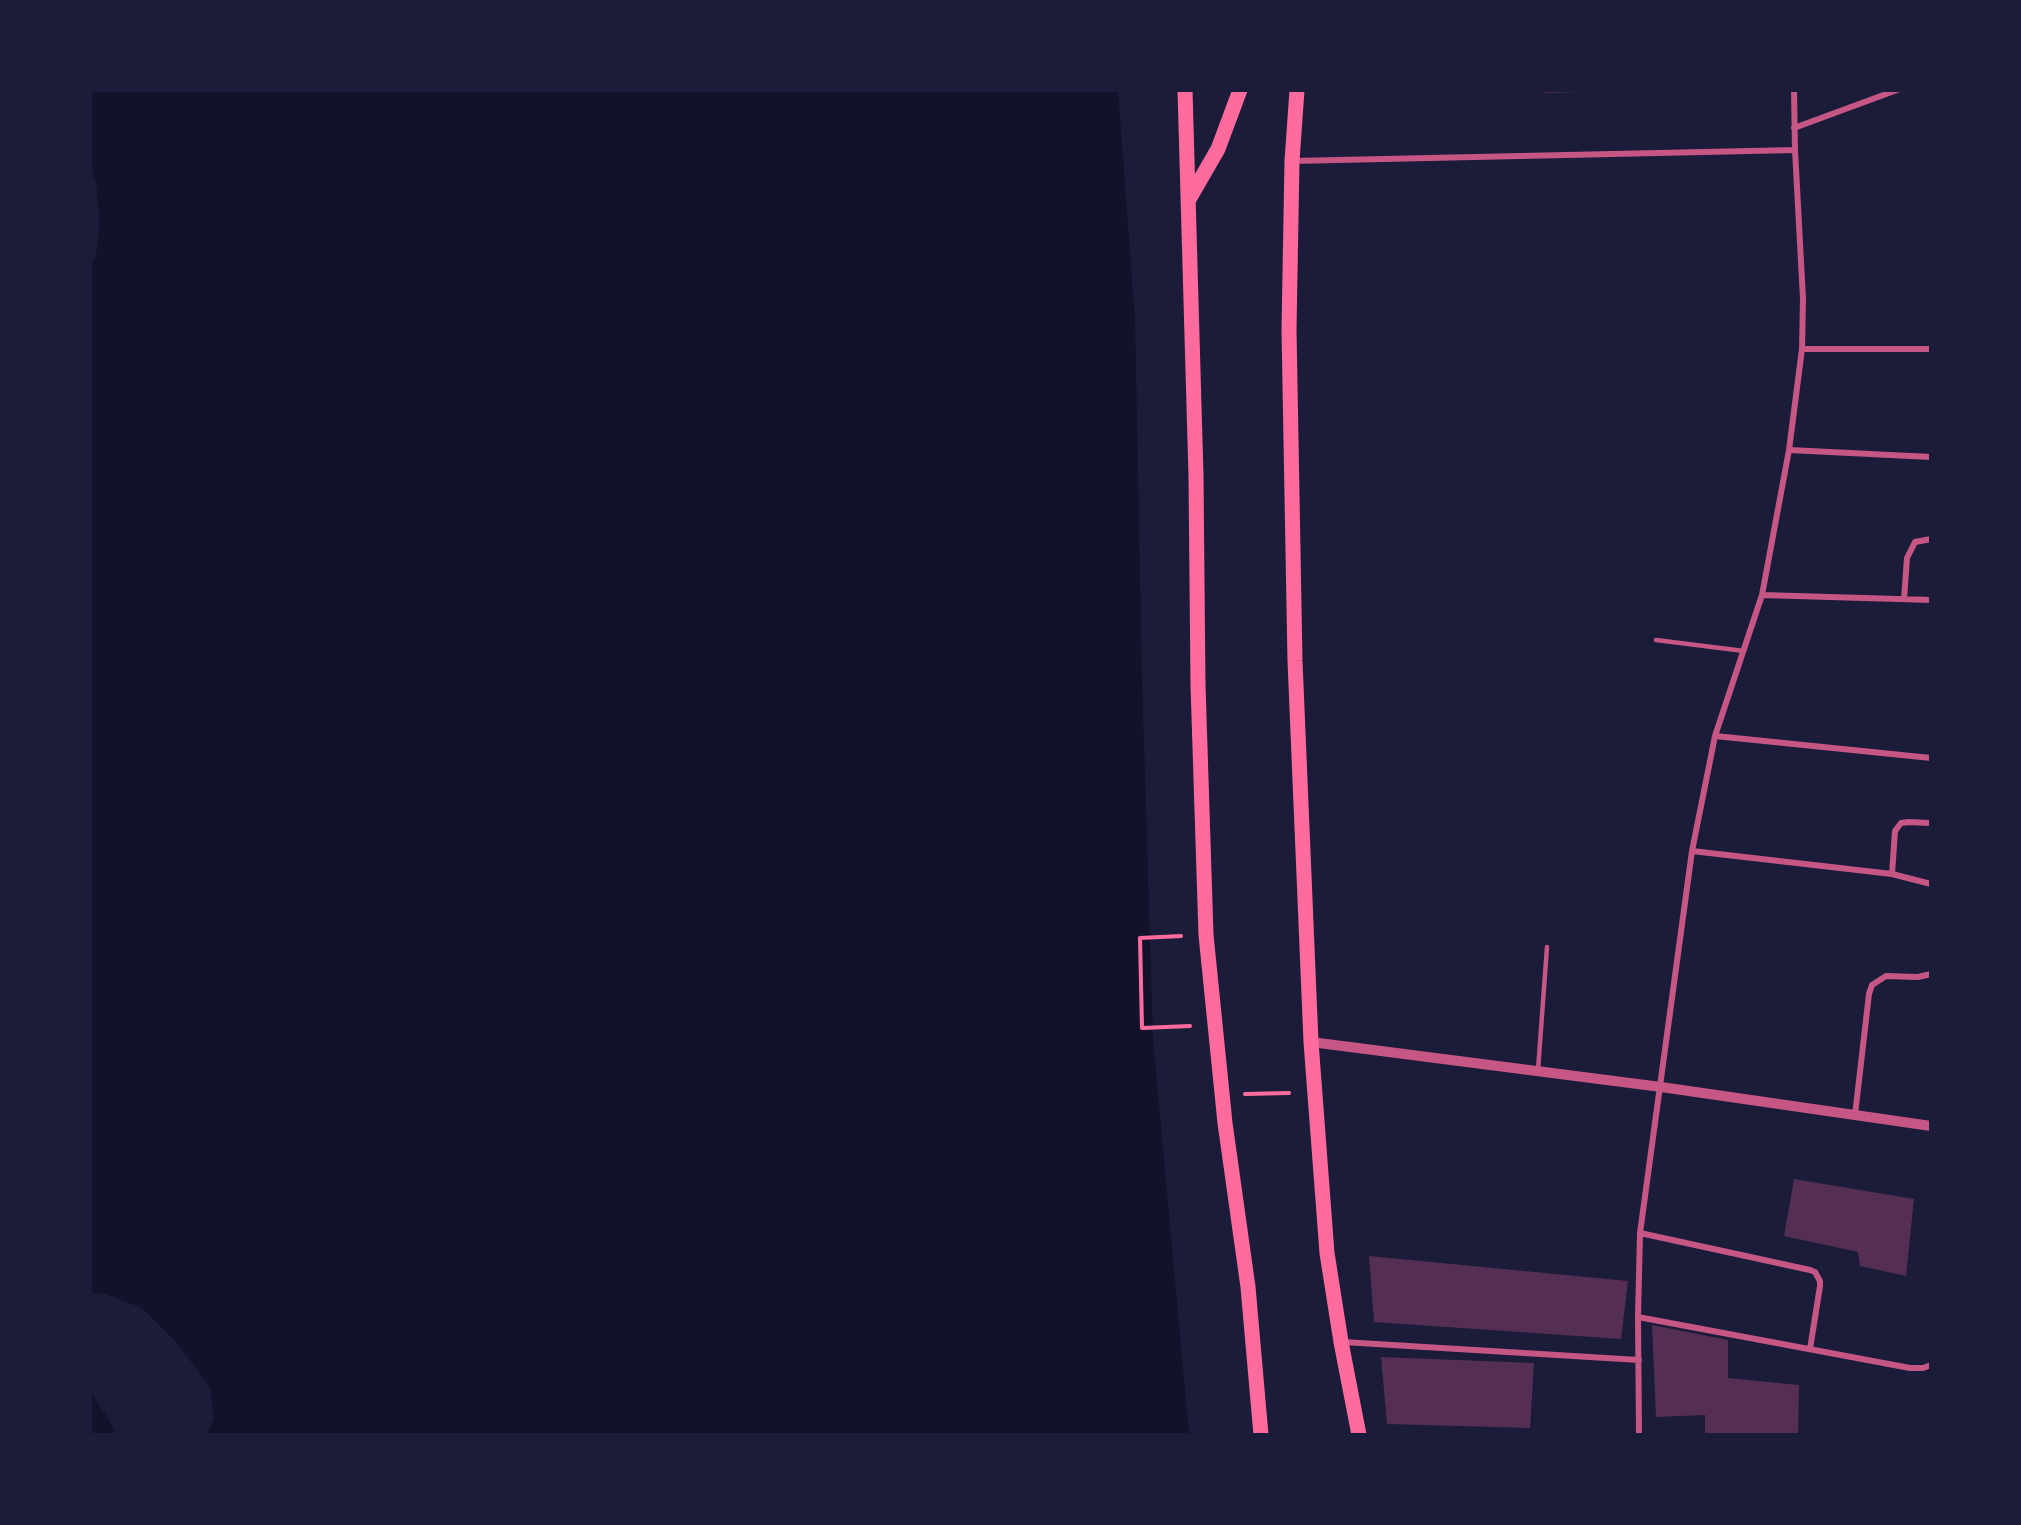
<!DOCTYPE html>
<style>
body{margin:0}
#map{position:relative;width:2021px;height:1525px;overflow:hidden;background:#1b1b3a;font-family:"Nunito Sans",sans-serif}
canvas{display:block}
.frame{position:absolute;inset:0;border:92px solid #1b1b3a;pointer-events:none}
</style>
<div id="map">
<canvas width="2021" height="1525"></canvas>
<div class="frame"></div>
</div>
<script>
const ctx = document.querySelector('canvas').getContext('2d');
ctx.lineJoin = 'round';
function paint(path, color) { ctx.fillStyle = color; ctx.fill(path, 'evenodd'); }
const toPath = rows => new Path2D(rows.map(r => 'M' + r).join(''));
function trace(path, color, width, dash) { ctx.strokeStyle = color; ctx.lineWidth = width; ctx.lineCap = dash ? 'butt' : 'round'; ctx.setLineDash(dash || []); ctx.stroke(path); }
const water = toPath([
 [90,90,1118,90,1135,322,1142,681,1153,1040,1189,1435,207,1435,214,1418,210,1387,177,1343,142,1308,106,1294,90,1293,90,266,96,256,100,224,96,181,90,165],
 [90,1391,108,1418,116,1435,90,1435]
]);
const building = toPath([
 [1545,90,1584,90,1584,92,1545,93],
 [1794,1179,1914,1199,1906,1276,1860,1266,1858,1252,1784,1236],
 [1369,1256,1628,1281,1621,1339,1374,1322],
 [1652,1325,1728,1340,1728,1378,1799,1385,1798,1435,1705,1435,1705,1415,1656,1417],
 [1381,1357,1534,1363,1530,1428,1387,1424]
]);
const path = toPath([
 [1181,936,1140,938,1142,1028,1190,1026],
 [1245,1094,1289,1093]
]);
const service = toPath([
 [1656,640,1744,651],
 [1538,1070,1547,947]
]);
const minor = toPath([
 [1794,128,1897,90],
 [1292,161,1795,150],
 [1802,349,1931,349],
 [1789,450,1931,457],
 [1762,595,1931,600],
 [1904,599,1907,558,1915,542,1931,539],
 [1715,736,1931,758],
 [1692,851,1892,874,1931,884],
 [1892,874,1895,831,1901,823,1908,822,1931,823],
 [1855,1115,1869,994,1872,985,1886,976,1918,977,1931,974],
 [1640,1233,1810,1270,1815,1272,1820,1281,1820,1286,1810,1349],
 [1638,1317,1910,1368,1923,1368,1931,1365],
 [1343,1342,1639,1360],
 [1639,1435,1638,1317,1640,1233,1692,851,1715,736,1762,595,1789,450,1802,349,1803,299,1795,150,1794,90]
]);
const tertiary = toPath([
 [1311,1042,1661,1087,1931,1126]
]);
const primary = toPath([
 [1185,90,1196,476,1198,685,1206,935,1225,1123,1248,1287,1261,1435],
 [1297,90,1292,161,1289,330,1295,661,1311,1042,1327,1253,1341,1342,1359,1435],
 [1188,201,1218,149,1240,90]
]);
paint(water, '#12122b');
paint(building, '#542f53');
trace(path, '#ff6b9d', 4);
trace(service, '#c65784', 4.5);
trace(minor, '#c65784', 6);
trace(tertiary, '#c65784', 10);
trace(primary, '#ff6b9d', 15);
</script>
